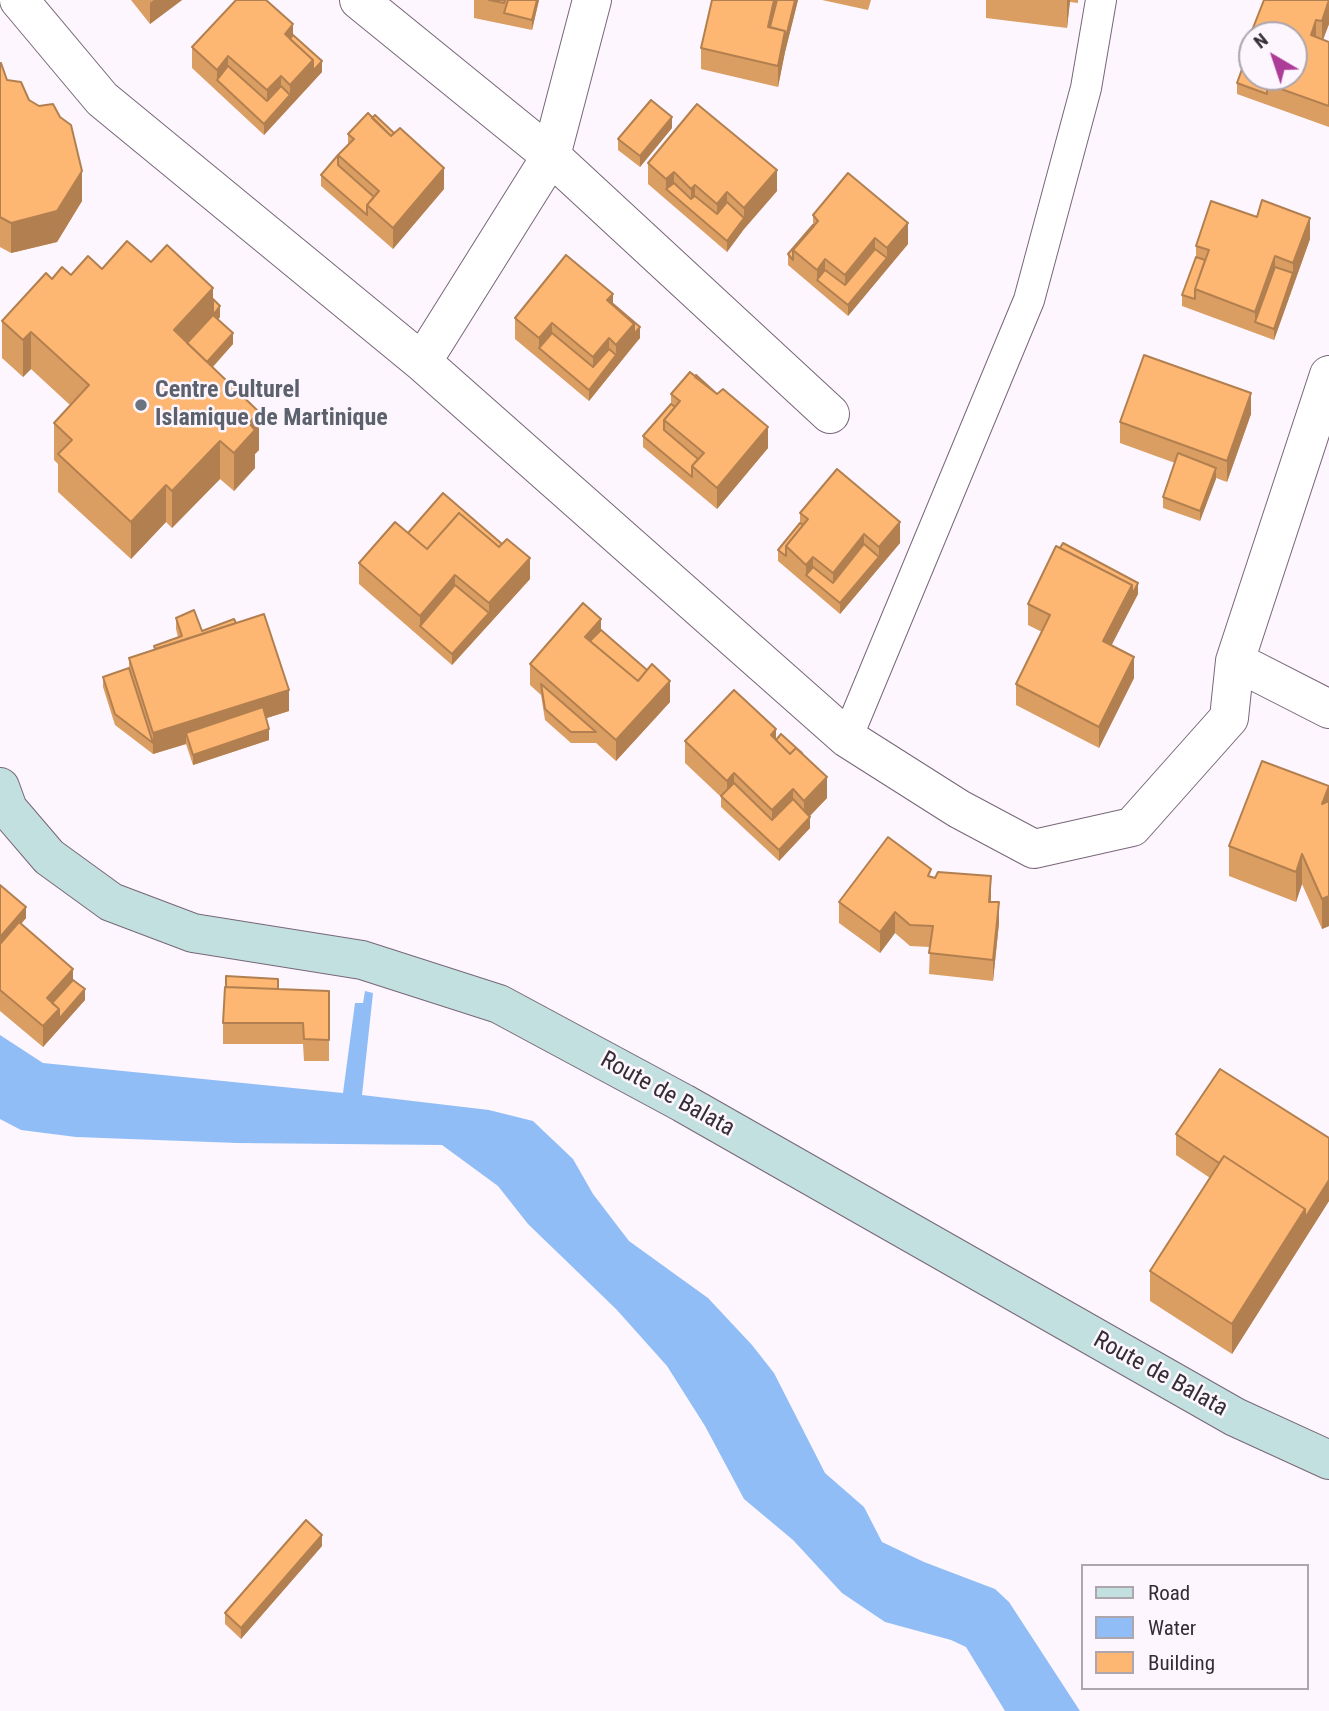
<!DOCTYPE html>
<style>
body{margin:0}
#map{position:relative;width:1329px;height:1711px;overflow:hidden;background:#fdf6fe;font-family:"Roboto Condensed",sans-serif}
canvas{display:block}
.legend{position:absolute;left:1081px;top:1564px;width:228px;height:126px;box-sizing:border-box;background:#fdf6fe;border:2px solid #ada6ad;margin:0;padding:9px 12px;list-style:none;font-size:21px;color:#342d34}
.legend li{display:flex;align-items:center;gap:14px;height:35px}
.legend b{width:35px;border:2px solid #ada6ad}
.north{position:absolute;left:1238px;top:21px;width:70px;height:70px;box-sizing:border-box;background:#fdf6fe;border:2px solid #ada6ad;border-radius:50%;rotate:321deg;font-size:19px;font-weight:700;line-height:28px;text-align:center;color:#342d34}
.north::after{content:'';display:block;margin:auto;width:24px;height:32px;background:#ad3c98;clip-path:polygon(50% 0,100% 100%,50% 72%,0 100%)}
</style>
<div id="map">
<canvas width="1329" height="1711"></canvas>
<ul class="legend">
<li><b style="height:9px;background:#c3e0e0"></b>Road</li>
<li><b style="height:19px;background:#91bdf7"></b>Water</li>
<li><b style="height:19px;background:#feb772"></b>Building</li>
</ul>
<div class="north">N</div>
</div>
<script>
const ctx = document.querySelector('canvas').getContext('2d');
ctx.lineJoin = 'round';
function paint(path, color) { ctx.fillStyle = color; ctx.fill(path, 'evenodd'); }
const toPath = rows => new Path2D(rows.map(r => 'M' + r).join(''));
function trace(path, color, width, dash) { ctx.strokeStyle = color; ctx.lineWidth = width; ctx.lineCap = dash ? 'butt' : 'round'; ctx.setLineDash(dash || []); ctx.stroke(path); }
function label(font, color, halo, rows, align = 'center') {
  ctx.font = font + ' "Roboto Condensed",sans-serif'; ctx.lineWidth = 5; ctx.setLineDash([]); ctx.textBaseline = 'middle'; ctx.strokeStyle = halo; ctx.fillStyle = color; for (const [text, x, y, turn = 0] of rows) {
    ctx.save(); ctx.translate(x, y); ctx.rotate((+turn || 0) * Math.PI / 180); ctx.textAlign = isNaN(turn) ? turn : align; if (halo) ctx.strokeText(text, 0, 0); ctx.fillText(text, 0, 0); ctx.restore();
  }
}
const water = toPath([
 [365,991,373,993,362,1095,489,1110,533,1121,573,1159,593,1194,629,1241,708,1298,752,1345,774,1373,825,1473,864,1507,882,1542,924,1562,995,1589,1009,1602,1080,1711,1005,1711,966,1647,951,1640,885,1622,842,1593,793,1540,744,1499,705,1426,667,1366,616,1309,528,1224,498,1186,442,1145,237,1143,76,1137,21,1130,0,1119,0,1035,43,1063,343,1093,355,1003,363,1003]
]);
const service = toPath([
 [847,738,1029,300,1086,88,1101,0]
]);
const minor = toPath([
 [19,0,102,99,422,362,847,738,959,809,1034,849,1132,827,1229,718,1235,661,1329,375],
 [359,0,551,156,830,414],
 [422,362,551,156,592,0],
 [1235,661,1329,709]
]);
const secondary = toPath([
 [0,787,8,809,49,857,111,902,193,933,362,960,499,1004,683,1103,1235,1417,1329,1460]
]);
const wall = toPath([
 [131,0,182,0,150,24],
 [474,0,539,0,532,30,474,18],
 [712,0,798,0,785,52,778,87,701,69,701,48],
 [822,0,871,0,868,10],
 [986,0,1078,0,1078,3,1070,2,1067,28,986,18],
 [1329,0,1329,24,1323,40,1329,42,1329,127,1237,94,1237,83,1251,44,1251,33],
 [1252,35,1294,35,1294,77,1252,77],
 [293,35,322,72,264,135,192,68,192,47],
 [0,63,7,80,29,100,82,201,57,242,11,253,0,247],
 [672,128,640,167,618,150,618,139],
 [348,134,444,189,393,249,321,186,321,175,348,144],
 [648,163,777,191,744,229,727,252,648,184],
 [813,215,908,244,848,316,788,265,788,254,813,225],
 [1310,239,1274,340,1182,306,1182,295,1196,257,1196,246],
 [151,262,213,299,220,317,218,319,233,344,213,367,259,450,255,454,255,468,234,491,220,479,172,528,166,522,131,559,58,492,58,464,54,460,54,423,70,405,31,369,23,377,2,358,2,321,52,279,102,269],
 [613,304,640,338,589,401,515,339,515,318],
 [695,377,768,448,717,509,643,447,643,436,671,404,671,394],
 [1251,414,1227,482,1216,478,1200,521,1163,508,1163,497,1175,463,1120,443,1120,422],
 [800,513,900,543,840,614,778,561,778,550,800,523],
 [408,533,530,579,452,665,359,584,359,563],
 [1138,594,1111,645,1134,678,1099,748,1016,705,1016,684,1042,632,1028,625,1028,604],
 [176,618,202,631,236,623,289,711,266,718,269,740,193,765,186,744,153,754,115,725,103,687,103,677,129,668,129,658,154,649,154,646,178,637,176,629],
 [601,630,670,702,616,761,596,743,571,743,545,720,541,695,530,685,530,664],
 [776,729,776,740,827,798,810,816,810,828,779,861,721,807,721,797,685,763,685,741],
 [1329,786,1329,926,1322,929,1302,884,1296,902,1229,876,1229,846],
 [931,877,991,897,991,902,999,923,993,981,929,974,930,947,910,946,895,933,880,953,839,923,839,902],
 [0,885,26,918,21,924,73,980,85,1000,43,1047,0,1011],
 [278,989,329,991,329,1061,304,1061,303,1044,223,1044,223,1023],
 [1176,1134,1329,1138,1329,1201,1232,1354,1150,1301,1150,1271,1210,1178,1176,1155],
 [322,1546,241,1639,225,1624,225,1613]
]);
const shadedWall = toPath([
 [154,0,182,0,150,24,150,3],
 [537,0,539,0,532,30,532,20],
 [774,0,780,0,768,37,768,27],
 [795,0,798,0,785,52,778,87,778,66,785,31],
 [1067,0,1070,0,1067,28],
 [1329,3,1329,24,1322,42,1322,21],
 [1316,20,1316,41,1311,35],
 [293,24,293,46,285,34],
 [228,56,228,77,217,80,217,70],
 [313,60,322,61,322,72,264,135,264,124,290,95,290,85],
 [281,76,281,97,267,112,267,90],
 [672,117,672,128,640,167,640,156],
 [444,168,444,189,393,249,393,228],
 [777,170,777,191,744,229,727,252,727,241,744,218,744,208],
 [82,171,82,201,57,242,11,253,11,223],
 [674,172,674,194,666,189,666,179],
 [695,185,695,206,691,210,691,189],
 [727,192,727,213,717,225,717,204],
 [1310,218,1310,239,1274,340,1274,329,1293,273,1293,263],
 [908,223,908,244,848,316,848,305,887,258,887,248],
 [875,238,875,260,845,296,845,275],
 [1275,256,1275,278,1255,322,1255,333,1255,312],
 [825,259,825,281,817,280,817,270],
 [213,288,213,315,220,306,220,317,213,326,174,356,174,330],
 [613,294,613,315,607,300],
 [552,323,552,344,539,348,539,338],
 [634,324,634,345,589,401,589,390,616,355,616,345],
 [640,327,640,338,634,345,634,334],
 [31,332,31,369,23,377,23,340],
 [233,333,233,344,194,387,194,376],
 [609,338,609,360,593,378,593,357],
 [1251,393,1251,414,1227,482,1227,461],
 [259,412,259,450,255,454,255,468,234,491,234,453,249,423],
 [768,427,768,448,717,509,717,488],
 [220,441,220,479,172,528,172,491],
 [1216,468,1216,479,1200,521,1200,511],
 [166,485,166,522,131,559,131,522],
 [900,522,900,543,840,614,840,603,879,557,879,547],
 [864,534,864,555,833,594,833,573],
 [813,557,813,578,806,575,806,586,806,565],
 [530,558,530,579,452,665,452,654,489,613,489,603],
 [455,575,455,596,420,626,420,616],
 [1138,583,1138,594,1103,662,1103,641,1132,585],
 [601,619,601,641,591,652,585,637],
 [1134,657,1134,678,1099,748,1099,727],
 [670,681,670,702,616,761,616,740],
 [289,690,289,711,189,743,186,733,186,744,153,754,153,733],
 [269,729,269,740,193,765,193,755],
 [776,729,776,750,771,735],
 [734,773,734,794,727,802,727,781],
 [827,777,827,798,804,822,804,801],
 [1329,786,1329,816,1322,804],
 [793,789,793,810,772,831,772,810],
 [810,817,810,828,779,861,779,850],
 [1302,854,1302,884,1296,902,1296,872],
 [991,876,991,897,989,923,989,902],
 [1329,896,1329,926,1322,929,1322,899],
 [999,902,999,923,993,981,993,960],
 [26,907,26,918,0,948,0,937],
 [895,912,895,933,880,953,880,932],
 [73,969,73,990,53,1013,47,998],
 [85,989,85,1000,43,1047,43,1026,59,1009],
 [1329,1180,1329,1201,1232,1354,1232,1324,1305,1209],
 [322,1535,322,1546,241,1639,241,1628]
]);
const building = toPath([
 [236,0,266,0,293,24,285,34,313,60,290,85,281,76,267,90,228,56,217,70,192,47,236,0],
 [489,0,505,0,504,3,489,0],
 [508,0,537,0,532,20,504,13,508,0],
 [712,0,774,0,768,27,785,31,778,66,701,48,712,0],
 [777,0,795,0,785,41,785,31,770,27,777,0],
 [1264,0,1329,0,1322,21,1316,20,1311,35,1329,42,1329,106,1267,84,1270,77,1294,77,1294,35,1255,35,1251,33,1264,0],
 [293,35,322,61,313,71,313,60,290,39,293,35],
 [1251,44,1252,77,1270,77,1267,84,1267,94,1237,83,1251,44],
 [0,63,1,63,7,80,21,82,29,100,39,106,53,104,60,117,71,125,82,171,57,211,11,223,0,217,0,63],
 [228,66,267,101,281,86,290,95,264,124,217,80,228,66],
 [651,100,672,117,640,156,618,139,651,100],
 [697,104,777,170,744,208,727,192,717,204,695,185,691,189,674,172,666,179,648,163,697,104],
 [368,113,391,136,400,128,444,168,393,228,367,205,379,191,338,155,354,139,348,134,368,113],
 [375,115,394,133,391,136,372,118,375,115],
 [338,155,338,165,374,197,367,205,367,215,321,175,338,155],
 [848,173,908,223,887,248,875,238,845,275,825,259,817,270,793,250,818,221,813,215,848,173],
 [674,183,691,199,695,196,717,214,727,202,744,218,727,241,666,189,674,183],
 [1262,200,1310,218,1293,263,1275,256,1255,312,1195,289,1209,250,1196,246,1211,201,1257,217,1262,200],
 [813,225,814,226,793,250,793,260,788,254,813,225],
 [127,241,151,262,167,245,213,288,174,330,259,412,249,423,255,430,234,453,220,441,172,491,166,485,131,522,58,454,72,440,54,423,89,385,31,332,23,340,2,321,46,273,52,279,62,267,71,275,88,256,102,269,127,241],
 [875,249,887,258,848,305,817,280,825,270,845,285,875,249],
 [566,255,613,294,607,300,634,324,616,345,609,338,593,357,552,323,539,338,515,318,566,255],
 [1196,257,1205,260,1195,289,1195,299,1182,295,1196,257],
 [1275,267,1293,273,1274,329,1255,322,1275,267],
 [213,299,220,306,213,315,213,299],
 [613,304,640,327,634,334,634,324,613,304],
 [213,315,233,333,207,362,187,343,213,315],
 [552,333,593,367,609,349,616,355,589,390,539,348,552,333],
 [1144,355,1251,393,1227,461,1120,422,1144,355],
 [690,372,717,394,723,389,768,427,717,488,692,466,704,453,664,420,680,401,671,394,690,372],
 [696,375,717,394,695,377,696,375],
 [671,404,675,407,664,420,664,430,698,459,692,466,692,477,643,436,671,404],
 [1178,453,1216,468,1200,511,1163,497,1178,453],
 [837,469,900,522,879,547,864,534,833,573,813,557,806,565,786,546,808,519,800,513,837,469],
 [443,493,502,544,499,547,459,513,427,549,408,533,443,493],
 [459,513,499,547,507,539,530,558,489,603,455,575,420,616,359,563,395,522,427,549,459,513],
 [800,523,803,525,786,546,786,556,778,550,800,523],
 [1063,543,1138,583,1132,595,1132,585,1060,548,1063,543],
 [864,544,879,557,840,603,806,575,813,567,833,583,864,544],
 [1056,546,1132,585,1103,641,1134,657,1099,727,1016,684,1050,615,1028,604,1056,546],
 [455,585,489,613,452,654,420,626,455,585],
 [583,603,601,619,585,637,638,681,652,664,670,681,616,740,530,664,583,603],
 [194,610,202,631,234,619,236,623,155,649,154,646,182,636,176,618,194,610],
 [264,614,289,690,153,733,129,658,264,614],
 [601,630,647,670,638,681,590,641,601,630],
 [129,668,153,743,115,714,103,677,129,668],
 [541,684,596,732,571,732,545,709,541,684],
 [734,690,776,729,771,735,790,754,796,748,827,777,804,801,793,789,772,810,734,773,727,781,685,741,734,690],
 [263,707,269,729,193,755,186,733,263,707],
 [781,734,802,753,796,748,790,754,776,740,781,734],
 [1262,761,1329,786,1322,804,1329,801,1329,896,1322,899,1302,854,1296,872,1229,846,1262,761],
 [734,783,772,820,793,799,810,817,779,850,721,796,734,783],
 [888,837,931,869,928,876,935,878,938,872,991,876,989,902,999,902,993,960,929,953,933,926,910,925,895,912,880,932,839,902,888,837],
 [0,885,26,907,0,937,0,885],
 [19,922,73,969,47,998,59,1009,43,1026,0,990,0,944,19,922],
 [226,976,278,979,278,989,226,987,226,976],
 [73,980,85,989,59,1019,59,1009,52,1003,73,980],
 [225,987,329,991,329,1040,304,1039,303,1023,223,1023,225,987],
 [1220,1069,1329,1138,1329,1180,1305,1218,1305,1209,1224,1156,1219,1163,1176,1134,1220,1069],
 [1224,1156,1305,1209,1232,1324,1150,1271,1224,1156],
 [306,1520,322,1535,241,1628,225,1613,306,1520]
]);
const markers = [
 [141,405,7,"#6b7280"]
];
const worshipNames = [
 ["Centre Culturel",155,391],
 ["Islamique de Martinique",155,419]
];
const streetNames = [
 ["Route de Balata",667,1095,29],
 ["Route de Balata",1160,1375,29]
];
paint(water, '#91bdf7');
trace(service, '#776678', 32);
trace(minor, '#776678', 40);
trace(secondary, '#776678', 40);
trace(service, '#fff', 30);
trace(minor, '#fff', 38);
trace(secondary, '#c3e0e0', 38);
paint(wall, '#da9d62');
paint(shadedWall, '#b28050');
paint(building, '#feb772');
trace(building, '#b28050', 2);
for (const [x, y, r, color] of markers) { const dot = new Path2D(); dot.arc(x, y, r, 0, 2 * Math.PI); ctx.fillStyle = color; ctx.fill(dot); trace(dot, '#fdf6fe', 2.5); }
label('bold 24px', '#5b616d', '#fdf6fe', worshipNames, 'left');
label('24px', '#342d34', '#fdf6fe', streetNames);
</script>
